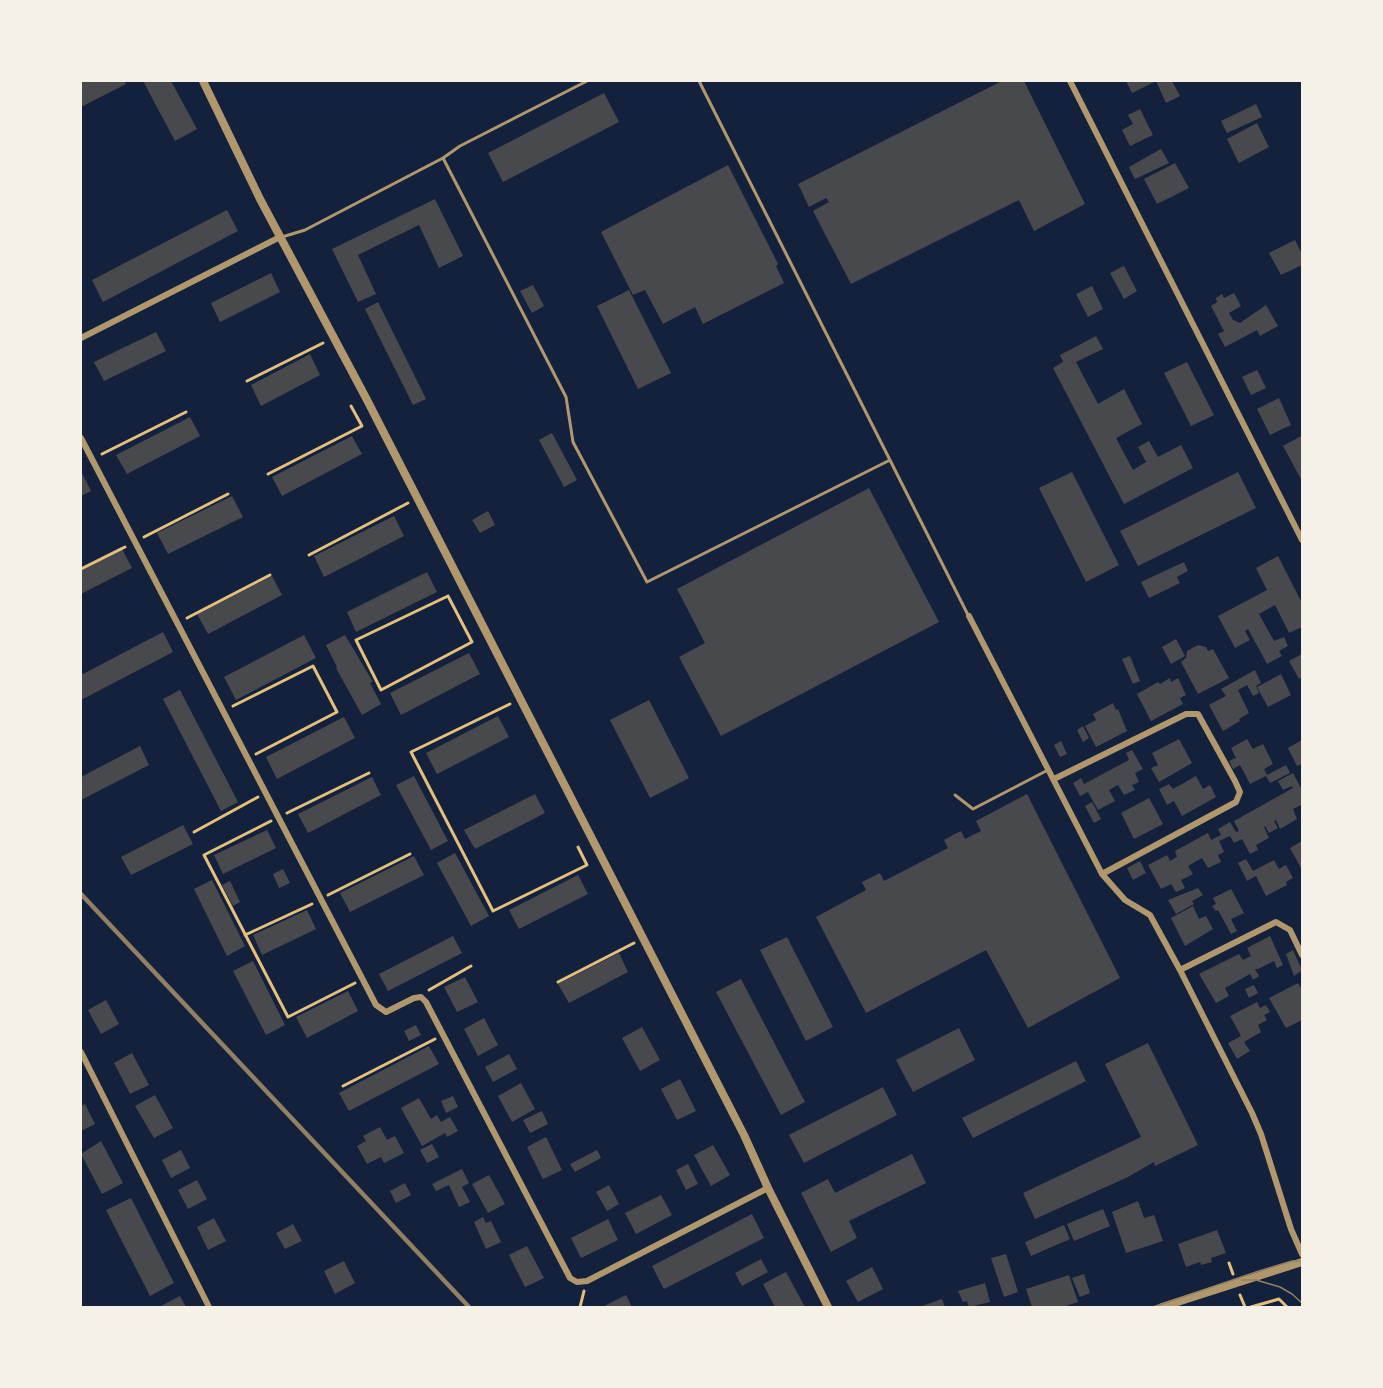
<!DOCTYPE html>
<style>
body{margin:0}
#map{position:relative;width:1383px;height:1388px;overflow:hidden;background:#14213d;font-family:"Sofia Sans Condensed",sans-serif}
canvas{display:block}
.frame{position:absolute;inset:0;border:82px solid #f6f1e7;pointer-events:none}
</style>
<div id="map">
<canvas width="1383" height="1388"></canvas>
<div class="frame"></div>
</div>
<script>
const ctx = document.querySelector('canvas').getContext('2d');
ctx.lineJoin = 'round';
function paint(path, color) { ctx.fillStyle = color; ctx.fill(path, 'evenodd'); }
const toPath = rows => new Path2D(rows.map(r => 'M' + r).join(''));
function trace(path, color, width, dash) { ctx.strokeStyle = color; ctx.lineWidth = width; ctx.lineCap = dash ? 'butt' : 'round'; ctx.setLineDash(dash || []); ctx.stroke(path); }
const building = toPath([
 [81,81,124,81,126,84,81,107],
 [143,81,171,81,197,129,175,141],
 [1002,81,1024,81,1085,204,1034,231,1019,200,851,284,813,211,829,202,826,198,809,207,798,184],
 [1126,81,1172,81,1180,96,1166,103,1156,81,1132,93],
 [604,93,619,122,503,182,488,153],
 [1256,104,1262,117,1227,133,1221,121],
 [1140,109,1153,135,1130,146,1122,130,1133,124,1128,115],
 [1257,123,1269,147,1239,163,1227,139],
 [1161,149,1169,163,1135,179,1129,167],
 [1175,163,1189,188,1157,204,1144,179],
 [728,165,778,264,776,266,784,283,703,324,695,307,663,324,645,290,633,295,601,232],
 [435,199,463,256,439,268,419,225,358,255,376,294,358,302,332,249],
 [227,210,238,231,103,302,92,280],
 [1295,240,1302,254,1302,265,1281,275,1269,253],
 [1124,266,1137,291,1124,299,1110,273],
 [271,273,280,292,220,322,211,303],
 [533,285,544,306,532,313,520,291],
 [1092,286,1103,309,1088,317,1076,294],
 [629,290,671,373,638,389,597,306],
 [1234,293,1241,306,1229,313,1233,320,1240,323,1266,305,1278,326,1260,336,1257,330,1225,347,1218,334,1224,331,1211,306,1217,302,1216,298,1222,294,1224,298],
 [378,302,426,399,413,405,365,309],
 [156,332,166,351,104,381,94,362],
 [1096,336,1103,349,1076,362,1098,404,1124,389,1142,424,1116,438,1133,470,1146,462,1138,447,1149,441,1158,457,1181,445,1193,468,1124,504,1053,368,1063,362,1060,355],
 [310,354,320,375,261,406,251,385],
 [1187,362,1214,415,1191,426,1164,373],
 [1257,370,1266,388,1251,395,1242,377],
 [1279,398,1291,425,1270,435,1257,409],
 [190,417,200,436,127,474,116,455],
 [552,433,577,480,564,487,539,440],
 [352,436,362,454,282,496,272,477],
 [1301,436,1302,439,1302,481,1283,446],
 [81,471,91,491,81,496],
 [1072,472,1119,565,1086,582,1039,488],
 [1238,472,1256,508,1138,566,1120,531],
 [869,488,939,622,721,736,679,657,705,643,677,589],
 [232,496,243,517,168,554,157,533],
 [488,511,495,525,480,533,472,520],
 [394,516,404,536,324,577,314,556],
 [121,547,132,568,81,594,81,567],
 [1278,556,1302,603,1302,627,1289,633,1275,605,1259,614,1274,641,1284,637,1288,646,1279,651,1282,656,1267,664,1248,629,1245,631,1250,640,1235,648,1218,616,1267,590,1256,568],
 [1184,562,1188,571,1177,577,1180,583,1149,598,1141,582],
 [427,572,437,592,356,632,347,612],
 [272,576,282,595,208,634,197,614],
 [163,632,173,652,81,700,81,675],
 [304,635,316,658,236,700,224,677],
 [345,635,373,682,370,683,381,704,362,715,336,668,337,667,326,645],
 [1176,639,1185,656,1171,664,1162,647],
 [1198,645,1206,647,1208,651,1213,649,1229,678,1198,694,1181,662,1186,658,1187,651],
 [469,653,480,674,401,715,390,693],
 [1302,654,1302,677,1299,679,1289,661],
 [1130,656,1140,681,1133,684,1122,659],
 [1255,670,1261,683,1256,686,1259,693,1253,696,1247,685,1238,690,1249,713,1239,719,1240,721,1223,731,1209,705,1226,696,1221,689],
 [1281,674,1291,695,1268,707,1257,687],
 [1170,678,1171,682,1178,678,1186,695,1180,698,1183,704,1151,721,1137,694,1158,682,1160,684],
 [180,690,238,802,221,811,163,699],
 [649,700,689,778,650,798,610,720],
 [1113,703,1116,710,1118,709,1127,731,1096,747,1085,726,1096,720,1093,714],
 [498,716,509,737,437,774,426,753],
 [344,717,355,738,277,779,266,757],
 [1083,726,1089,738,1083,742,1077,730],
 [1179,739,1192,763,1159,782,1151,768,1158,765,1152,753],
 [1247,739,1253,749,1263,744,1273,764,1264,769,1267,775,1286,765,1290,773,1270,783,1266,776,1250,784,1240,765,1233,769,1229,761,1236,758,1231,748],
 [1302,740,1302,764,1297,766,1288,748],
 [1061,741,1067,754,1060,757,1054,745],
 [140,746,149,765,81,800,81,777],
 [1132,750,1143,769,1135,773,1139,782,1132,785,1135,790,1124,795,1118,785,1109,790,1115,801,1098,810,1088,792,1080,796,1073,783,1081,778,1084,784,1129,760,1126,753],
 [1293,773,1302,790,1301,805,1293,809,1297,819,1280,829,1276,820,1274,821,1278,828,1269,833,1265,826,1264,827,1269,838,1256,845,1258,850,1250,854,1242,839,1234,843,1230,836,1219,841,1224,852,1218,855,1221,862,1208,868,1202,858,1188,866,1193,874,1181,880,1185,888,1176,892,1171,884,1161,889,1148,865,1167,855,1170,861,1177,857,1175,851,1208,833,1211,840,1221,835,1218,829,1230,822,1236,832,1239,831,1234,821,1293,788,1292,786,1283,790,1278,781],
 [414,776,448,841,431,850,396,785],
 [1196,776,1203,789,1210,785,1216,797,1182,816,1174,801,1167,805,1159,789,1169,784,1173,789],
 [372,777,381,795,308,833,298,814],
 [535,794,545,813,475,849,464,830],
 [1027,794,1120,978,1028,1028,986,950,866,1013,816,917,866,890,862,882,880,873,884,881,948,848,944,840,953,835,961,831,965,839,981,831,976,821],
 [1149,798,1163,824,1134,839,1121,813],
 [1092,802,1101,819,1094,823,1085,806],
 [183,825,193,844,131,875,121,857],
 [267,830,276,848,223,874,214,855],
 [1302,841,1302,870,1290,848],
 [455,853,489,916,471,926,437,863],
 [414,856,424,875,350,912,340,893],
 [1246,859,1253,871,1274,860,1279,869,1286,865,1293,878,1286,882,1287,885,1266,896,1256,876,1247,881,1238,863],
 [1140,861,1146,873,1133,880,1127,868],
 [283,869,290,883,279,888,273,874],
 [578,875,588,894,519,929,509,910],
 [212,880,245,946,227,956,194,889],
 [230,881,240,902,233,906,222,885],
 [1198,888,1203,895,1192,901,1194,904,1176,914,1168,900],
 [1231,889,1244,913,1231,919,1237,931,1231,934,1218,910,1216,911,1212,906,1216,904,1213,898],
 [1193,906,1199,919,1206,916,1213,929,1185,946,1171,918],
 [307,910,316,929,262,955,253,935],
 [453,936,462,953,388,991,379,974],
 [1270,936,1283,965,1277,968,1274,961,1258,969,1255,969,1259,976,1253,980,1250,974,1225,988,1229,996,1216,1003,1199,974,1239,954,1243,960,1251,956,1247,948],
 [787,937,833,1027,806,1041,760,950],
 [1293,950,1302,970,1294,976,1286,954],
 [619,953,628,972,569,1003,558,984],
 [253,961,285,1025,266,1035,233,971],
 [465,977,478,1002,457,1012,444,987],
 [741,979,805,1102,781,1115,716,992],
 [1298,983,1302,990,1302,1020,1286,1028,1269,998],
 [1254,985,1258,993,1249,998,1245,989],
 [348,991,358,1011,307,1038,296,1017],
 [106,1000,119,1024,101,1034,88,1010],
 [1257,1002,1260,1008,1266,1005,1270,1012,1264,1015,1267,1020,1258,1025,1261,1032,1244,1042,1250,1051,1237,1059,1228,1043,1241,1036,1230,1016],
 [484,1018,498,1045,478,1056,464,1029],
 [416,1025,421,1035,409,1041,404,1031],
 [642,1027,660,1060,640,1071,622,1038],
 [959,1028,975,1060,913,1092,896,1060],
 [1148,1043,1198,1145,1155,1166,1154,1162,1128,1177,1035,1219,1023,1193,1141,1137,1105,1064],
 [429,1046,439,1064,349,1111,339,1093],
 [132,1053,149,1085,130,1094,114,1063],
 [509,1054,517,1069,493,1082,485,1067],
 [1076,1061,1086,1081,973,1138,962,1118],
 [680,1079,696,1111,677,1120,661,1089],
 [521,1083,535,1109,512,1122,498,1096],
 [883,1087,897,1115,804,1163,789,1135],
 [155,1095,173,1128,154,1138,135,1106],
 [453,1096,458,1107,446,1113,441,1101],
 [419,1098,431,1119,437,1115,441,1122,450,1117,458,1131,447,1137,445,1133,422,1146,401,1108],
 [85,1104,95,1124,81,1131,81,1106],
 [542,1111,548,1124,530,1133,523,1120],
 [380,1127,387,1140,395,1136,404,1153,384,1163,381,1157,367,1164,357,1146,366,1141,363,1136],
 [546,1137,562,1170,543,1179,527,1147],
 [101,1141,123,1183,102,1194,81,1154],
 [432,1144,439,1157,427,1163,420,1150],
 [713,1145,730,1175,711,1186,694,1155],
 [181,1150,190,1168,171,1178,162,1160],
 [597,1150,601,1158,575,1172,570,1164],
 [912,1154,926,1183,849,1221,857,1238,831,1252,801,1193,828,1179,835,1193],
 [688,1164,698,1184,686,1190,676,1170],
 [462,1169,469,1183,462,1187,470,1202,459,1207,449,1185,436,1191,432,1184],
 [489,1175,505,1204,488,1213,472,1184],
 [197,1180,207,1199,188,1209,178,1190],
 [405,1183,411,1195,396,1203,390,1191],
 [609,1185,619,1204,607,1211,596,1192],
 [661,1195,672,1215,636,1234,625,1213],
 [131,1198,174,1283,150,1296,106,1210],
 [1138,1201,1144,1218,1154,1215,1163,1241,1126,1253,1112,1212],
 [1103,1209,1110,1226,1074,1241,1067,1224],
 [752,1214,764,1238,664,1289,652,1266],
 [483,1217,486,1223,491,1221,501,1242,486,1249,474,1222],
 [214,1218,226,1241,208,1250,197,1227],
 [608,1219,618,1240,581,1258,571,1238],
 [293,1224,302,1241,285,1249,276,1233],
 [1064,1225,1070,1239,1031,1256,1025,1242],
 [1217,1230,1226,1253,1211,1258,1212,1262,1201,1265,1200,1262,1186,1267,1178,1244],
 [527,1246,544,1278,525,1287,509,1255],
 [1006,1254,1018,1292,1004,1297,991,1258],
 [761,1259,768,1272,742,1286,735,1273],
 [344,1261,355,1283,335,1294,324,1271],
 [872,1267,883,1289,858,1302,846,1281],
 [786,1272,805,1307,775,1307,763,1284],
 [1084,1274,1090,1293,1080,1297,1072,1278],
 [1069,1275,1078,1302,1063,1307,1032,1307,1026,1289],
 [985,1283,990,1302,969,1307,967,1301,963,1302,958,1291],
 [626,1295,632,1307,603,1307,610,1303],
 [180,1296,186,1307,159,1307],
 [942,1299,945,1307,919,1307]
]);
const path = toPath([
 [247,381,323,343],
 [102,454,186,412],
 [268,474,362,426,351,406],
 [144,537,228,494],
 [309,555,408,503],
 [81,569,125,547],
 [448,596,472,642,381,690,356,640,448,596],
 [187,618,270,575],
 [510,704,411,752,493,911,587,865,578,847],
 [233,706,313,666,337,712,256,754],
 [287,813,369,773],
 [271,821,204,855,288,1017,355,983],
 [194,832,258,797],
 [328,895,410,854],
 [245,935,312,904],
 [558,982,634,943],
 [429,990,471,966],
 [343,1086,435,1039],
 [1229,1263,1233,1274],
 [1240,1295,1245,1307],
 [580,1307,584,1291],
 [1251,1307,1279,1299,1287,1307]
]);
const service = toPath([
 [699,81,968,615],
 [443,158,566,397,573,442,647,582,890,460],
 [282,237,305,230,443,158,460,146,587,81],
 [955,795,973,809,1048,770]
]);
const minor = toPath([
 [1070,81,1302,540],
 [81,338,280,237],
 [81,438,376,1005,386,1012,414,998,421,997,426,1002,570,1278,577,1282,587,1281,768,1188],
 [969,616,1102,874,1125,900,1150,915,1180,970,1252,1113,1261,1134,1291,1229,1302,1254],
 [1054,779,1186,714,1198,714,1235,781,1240,792,1236,802,1102,874],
 [1180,970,1276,922,1290,930,1302,955],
 [81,1052,209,1307]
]);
const tertiary = toPath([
 [203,81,260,199,366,398,744,1135,768,1188,828,1307],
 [1162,1307,1302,1262]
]);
const tram = toPath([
 [1241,1280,1256,1280,1280,1287,1292,1294,1302,1303],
 [1153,1307,1259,1271,1292,1261,1302,1261]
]);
const rail = toPath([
 [81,894,469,1307]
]);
paint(building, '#48494c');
trace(path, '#e5c07b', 3);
trace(service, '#b1986c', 3);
trace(minor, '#b1986c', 6);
trace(tertiary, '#b1986c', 8);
trace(tram, '#918062', 1.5);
trace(rail, '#918062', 4.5);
</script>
